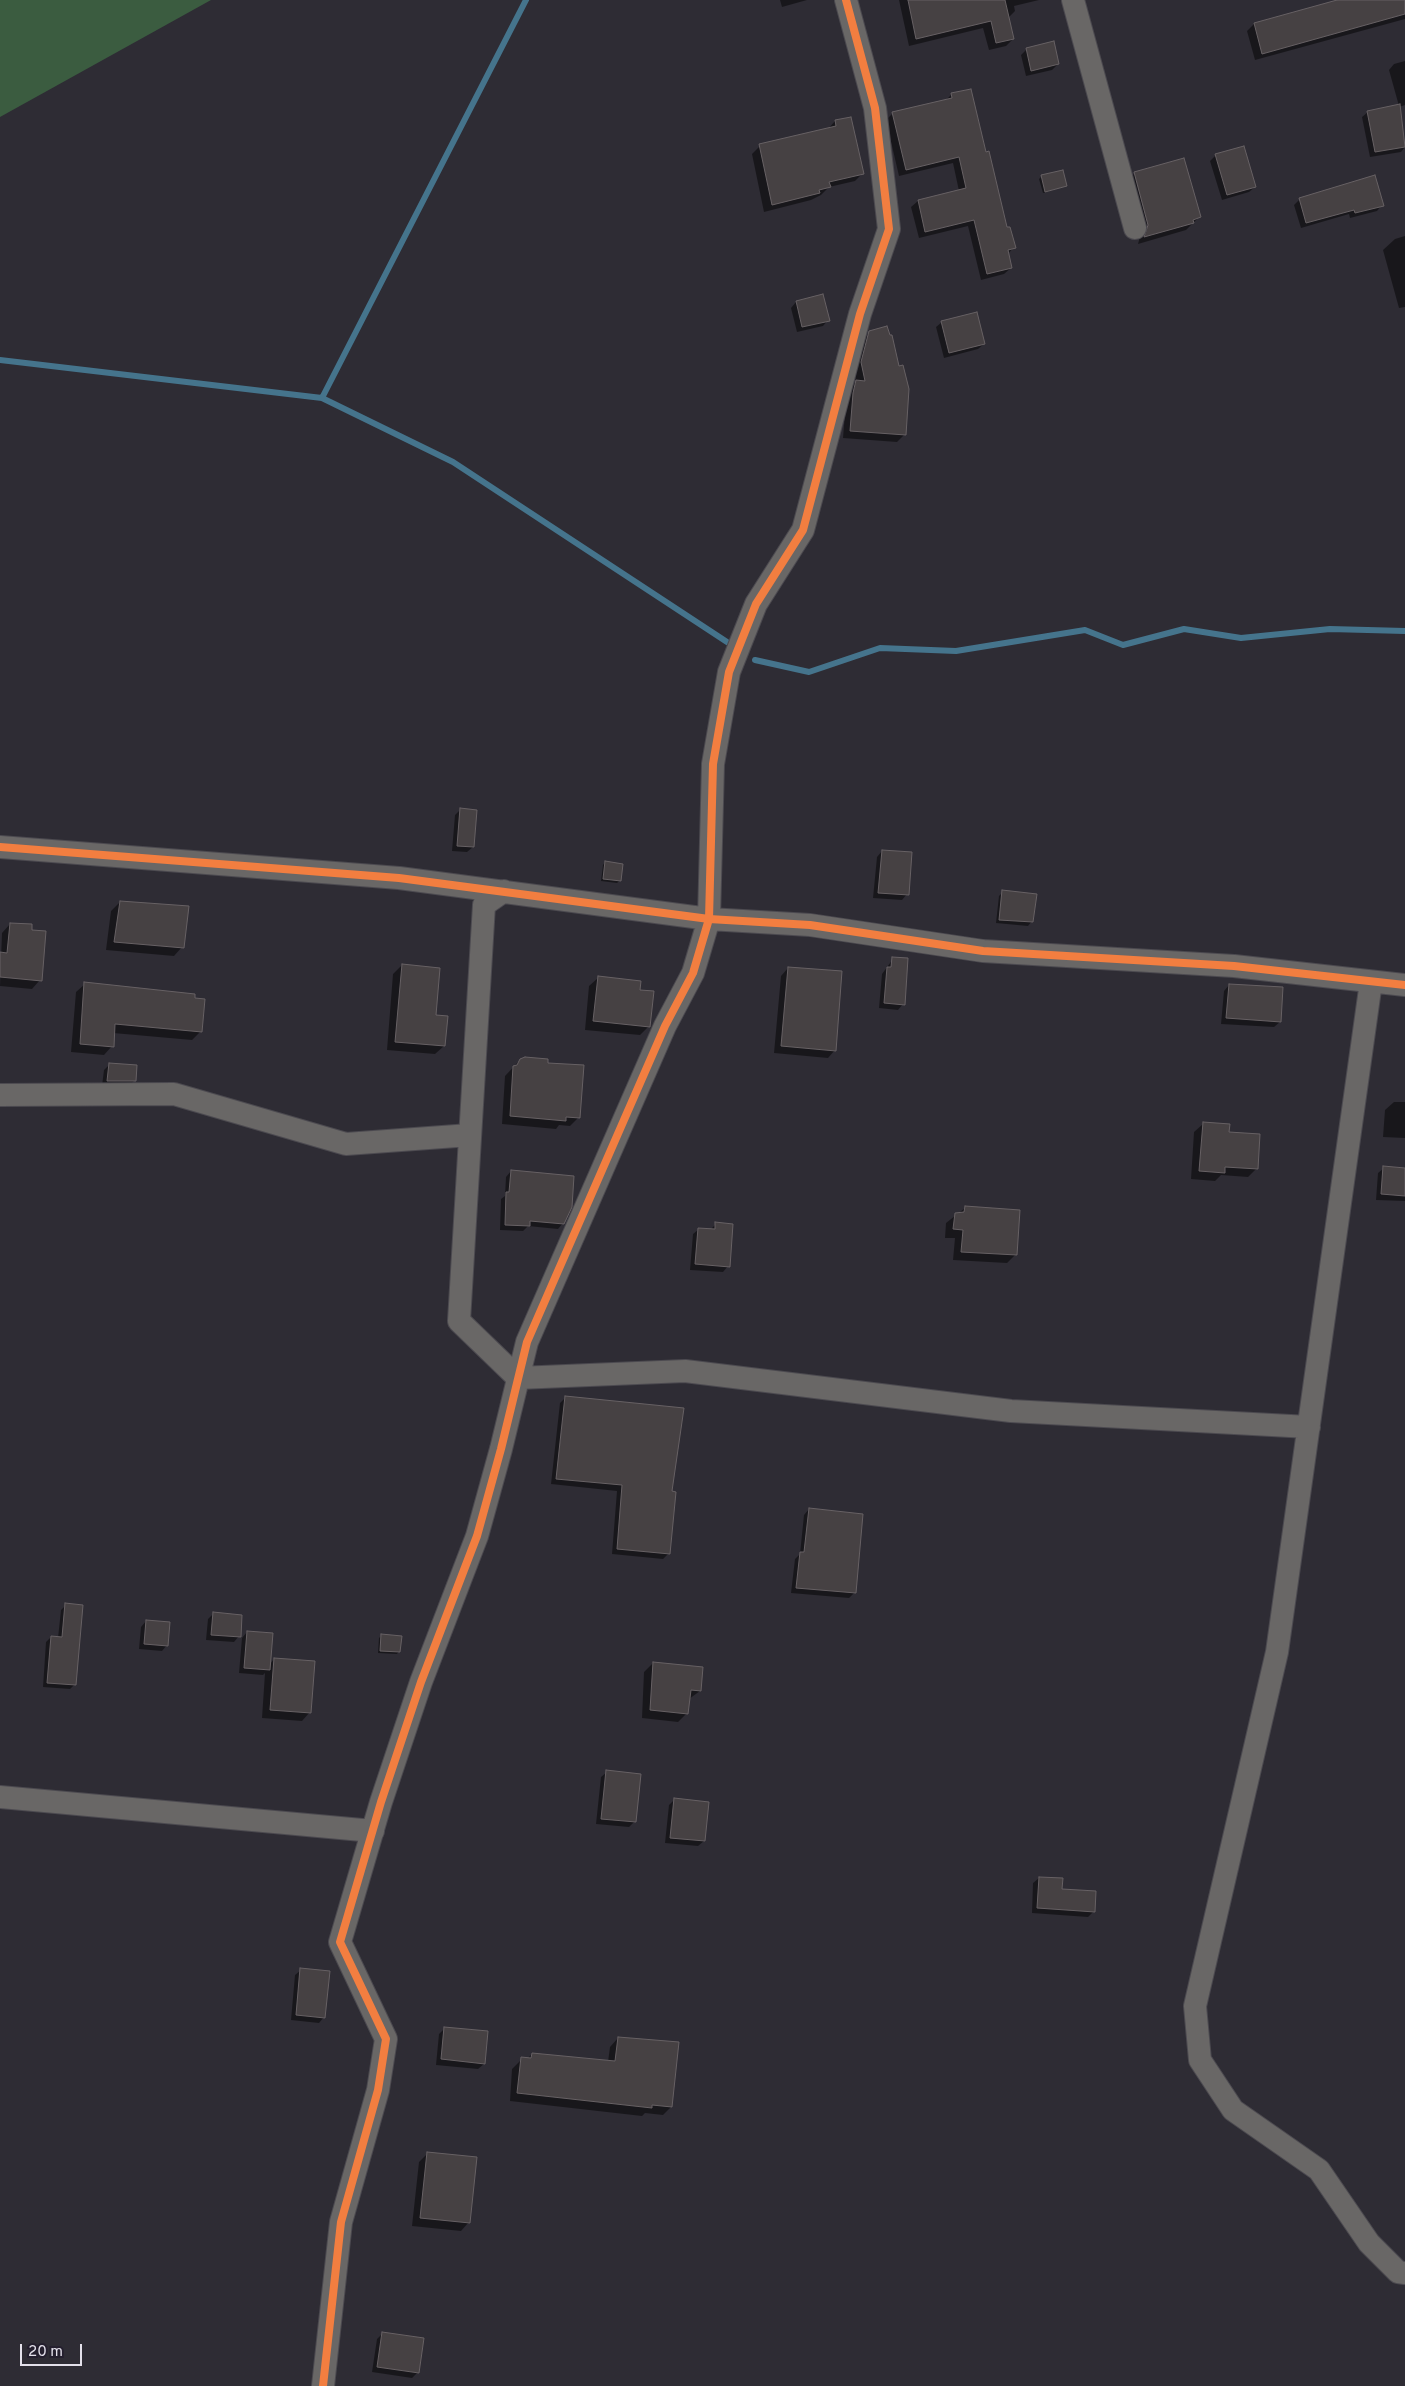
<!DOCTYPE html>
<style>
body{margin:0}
#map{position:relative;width:1405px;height:2386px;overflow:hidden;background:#2e2c34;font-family:Overpass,sans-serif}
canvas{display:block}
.scale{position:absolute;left:20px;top:2344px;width:62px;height:22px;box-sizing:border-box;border:2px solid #e3e0ea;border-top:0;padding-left:6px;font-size:15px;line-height:18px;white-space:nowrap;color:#e3e0ea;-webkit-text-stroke:4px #241f2e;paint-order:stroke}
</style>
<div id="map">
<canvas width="1405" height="2386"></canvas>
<div class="scale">20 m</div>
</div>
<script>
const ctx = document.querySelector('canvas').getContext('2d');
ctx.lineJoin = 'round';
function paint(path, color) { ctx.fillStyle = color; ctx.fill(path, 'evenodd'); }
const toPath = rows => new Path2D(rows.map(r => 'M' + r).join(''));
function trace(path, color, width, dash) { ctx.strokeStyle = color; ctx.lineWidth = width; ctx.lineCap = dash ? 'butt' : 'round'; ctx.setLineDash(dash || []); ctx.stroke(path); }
const forest = toPath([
 [0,0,211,0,0,117]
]);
const shadow = toPath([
 [780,0,807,0,782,7],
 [899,0,1039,0,1014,6,1015,11,1008,18,1013,39,1006,46,989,50,983,28,909,46],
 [1341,0,1405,0,1405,19,1255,60,1247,31,1254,24],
 [1027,49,1058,64,1052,70,1026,76,1021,55],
 [1405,61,1405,105,1399,107,1405,147,1401,152,1370,157,1362,117,1368,112,1399,106,1389,70,1394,64],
 [970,90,1006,229,1014,247,1008,254,1011,268,1004,274,981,280,968,226,919,238,911,207,918,201,959,191,953,163,899,176,886,120,893,113,946,100,951,95],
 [835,121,863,173,855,181,829,187,821,195,811,200,764,212,752,154,760,146,828,129],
 [1216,155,1255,187,1249,192,1222,200,1210,161],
 [1183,160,1199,217,1186,230,1138,244,1141,233,1127,181,1134,174],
 [1042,176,1066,186,1043,193,1039,179],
 [1300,199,1382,205,1377,211,1350,218,1349,214,1301,228,1294,205],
 [1405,236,1405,307,1399,308,1383,250,1395,239],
 [822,296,828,320,823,326,797,332,791,308,796,302],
 [942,322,984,344,978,349,944,358,936,327],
 [870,332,905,434,897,442,843,438,846,401,849,389,856,382,854,371,862,340],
 [460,810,473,847,467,852,452,851,455,815],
 [882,851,907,894,902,900,873,898,877,857],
 [605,862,620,880,617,883,601,881,603,865],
 [1003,892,1032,921,1028,926,996,923,999,896],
 [120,902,182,947,174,956,106,950,111,911],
 [10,924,40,980,32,989,0,986,2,933],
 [893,959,903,1004,898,1010,879,1008,882,974],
 [402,965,435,1016,444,1046,435,1054,387,1050,393,974],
 [788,968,835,1050,828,1058,774,1053,781,976],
 [598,978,639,991,649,1026,640,1035,585,1030,589,986],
 [85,984,201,1031,192,1040,113,1033,112,1046,104,1055,71,1052,76,992],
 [1229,985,1280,1022,1274,1027,1221,1024,1224,991],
 [520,1060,547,1064,578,1118,570,1126,559,1125,556,1129,502,1124,505,1076],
 [110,1064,134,1081,129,1086,102,1086,104,1070],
 [1394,1102,1405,1102,1405,1138,1383,1137,1385,1110],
 [1203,1124,1228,1133,1257,1168,1248,1177,1221,1175,1215,1181,1191,1179,1194,1132],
 [1384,1168,1405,1169,1405,1201,1376,1200,1378,1173],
 [511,1171,563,1223,558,1229,528,1226,523,1231,500,1230,501,1199,505,1196,506,1177],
 [965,1208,1016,1254,1007,1263,953,1260,955,1238,945,1238,946,1223],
 [716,1224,728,1266,723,1272,690,1270,693,1234,699,1229,710,1230],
 [566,1397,671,1492,669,1553,663,1559,612,1554,617,1491,551,1484,560,1403],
 [809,1509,855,1592,849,1598,791,1593,795,1559,800,1554,804,1515],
 [66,1605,75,1684,70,1689,43,1687,46,1642,51,1637,58,1638,61,1610],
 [213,1614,239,1636,234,1642,206,1640,208,1619],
 [146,1621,167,1645,162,1651,139,1649,141,1627],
 [247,1632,269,1665,274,1659,310,1712,302,1721,262,1718,265,1673,263,1675,239,1673,242,1638],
 [382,1635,399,1651,397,1654,378,1653,379,1638],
 [653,1663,700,1691,689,1699,687,1713,678,1722,642,1718,644,1672],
 [607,1772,635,1821,629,1827,596,1824,601,1777],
 [675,1799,704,1841,698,1846,665,1843,669,1805],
 [1039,1878,1061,1891,1094,1911,1088,1917,1032,1913,1033,1883],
 [301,1970,324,2017,319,2023,291,2020,295,1975],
 [445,2028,484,2064,478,2069,436,2065,439,2034],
 [618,2038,671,2107,663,2115,645,2113,642,2116,510,2101,512,2069,521,2060,526,2060,532,2054,608,2062,610,2047],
 [428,2153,469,2222,461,2231,412,2226,419,2162],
 [383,2333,418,2372,412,2378,372,2372,377,2339]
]);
const stream = toPath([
 [0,360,322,398,453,462,727,642],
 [322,398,526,0],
 [755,660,809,672,880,648,956,651,1085,630,1123,645,1184,629,1241,638,1330,629,1405,631]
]);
const building = toPath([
 [908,0,1005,0,1014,39,996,43,991,21,916,39,908,0],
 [1337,0,1405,0,1405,14,1262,54,1254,23,1337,0],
 [1054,41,1059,64,1031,71,1026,48,1054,41],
 [971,89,986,152,989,151,1007,227,1010,227,1016,248,1008,250,1012,268,987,274,974,220,925,232,918,200,966,188,959,157,906,170,892,112,952,98,951,93,971,89],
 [1400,104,1405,147,1375,152,1367,111,1400,104],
 [851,117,864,174,829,182,831,187,819,190,820,193,772,205,759,144,836,126,835,120,851,117],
 [1244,146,1256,187,1227,195,1215,154,1244,146],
 [1184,158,1201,217,1193,220,1194,223,1144,237,1148,225,1134,172,1184,158],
 [1063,170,1067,186,1045,192,1041,175,1063,170],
 [1375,175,1384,206,1355,213,1354,210,1306,223,1299,198,1375,175],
 [823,294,830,321,802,327,796,301,823,294],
 [977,312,985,344,949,353,941,321,977,312],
 [887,326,890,335,892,335,899,366,903,365,909,389,906,435,850,431,853,393,856,380,865,381,861,362,869,331,887,326],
 [460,808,477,810,474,847,457,846,460,808],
 [882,850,912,852,909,895,878,893,882,850],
 [605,861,623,864,621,881,603,879,605,861],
 [1002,890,1037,894,1033,922,999,920,1002,890],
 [120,901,189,906,184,948,114,942,120,901],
 [10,923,32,924,32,930,46,931,42,981,0,977,0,952,7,953,10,923],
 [892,957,908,958,905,1005,884,1003,887,967,891,967,892,957],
 [402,964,440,968,436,1015,448,1016,445,1046,395,1042,402,964],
 [788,967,842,971,836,1051,781,1046,788,967],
 [598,976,641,981,640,990,654,991,650,1027,593,1021,598,976],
 [84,982,195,994,195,998,205,999,202,1032,115,1024,114,1047,80,1044,84,982],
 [1229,984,1283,987,1281,1022,1226,1018,1229,984],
 [525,1057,548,1059,548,1063,584,1065,580,1118,566,1117,566,1121,510,1116,513,1066,517,1065,520,1059,525,1057],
 [109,1063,137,1065,136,1081,107,1081,109,1063],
 [1203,1122,1230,1124,1229,1132,1260,1134,1258,1169,1225,1167,1225,1173,1199,1171,1203,1122],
 [1383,1166,1405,1168,1405,1196,1381,1194,1383,1166],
 [511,1170,574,1176,572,1207,564,1224,530,1221,530,1226,505,1225,506,1192,509,1192,511,1170],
 [965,1206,1020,1210,1017,1255,961,1252,963,1230,953,1229,955,1213,964,1212,965,1206],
 [715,1222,733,1224,730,1267,695,1264,698,1228,715,1229,715,1222],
 [565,1396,684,1408,672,1491,676,1492,670,1554,617,1549,622,1485,556,1479,565,1396],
 [809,1508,863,1514,856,1593,796,1588,800,1552,804,1552,809,1508],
 [65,1603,83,1605,76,1685,47,1683,51,1636,62,1637,65,1603],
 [213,1612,242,1615,241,1637,211,1635,213,1612],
 [146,1620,170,1622,168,1646,144,1644,146,1620],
 [247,1631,273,1633,270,1670,244,1668,247,1631],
 [381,1634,402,1636,400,1652,380,1651,381,1634],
 [274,1658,315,1661,311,1713,270,1710,274,1658],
 [653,1662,703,1667,701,1691,691,1690,688,1714,650,1710,653,1662],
 [606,1770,641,1774,636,1822,601,1819,606,1770],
 [674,1798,709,1802,705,1841,670,1838,674,1798],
 [1039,1877,1063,1878,1062,1889,1096,1891,1095,1912,1037,1908,1039,1877],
 [300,1968,330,1971,325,2018,296,2015,300,1968],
 [444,2027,488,2031,485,2064,441,2059,444,2027],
 [618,2037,679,2042,672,2107,652,2105,652,2108,517,2093,521,2057,531,2058,532,2053,615,2061,618,2037],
 [427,2152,477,2157,470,2223,420,2218,427,2152],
 [382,2332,424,2338,419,2373,377,2367,382,2332]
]);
const street = toPath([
 [1073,0,1135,228],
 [0,847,399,878,709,919,810,925,983,951,1234,966,1405,985],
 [504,891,484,905,459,1321,518,1378,685,1371,1011,1411,1309,1427],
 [1371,982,1277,1652,1195,2006,1200,2060,1233,2110,1319,2170,1369,2243,1398,2272,1405,2273],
 [0,1095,174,1094,346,1144,470,1135],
 [0,1797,373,1831],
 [323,2386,341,2222,378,2090,386,2039,340,1942,381,1802,421,1682,477,1536,501,1449,527,1342,665,1026,693,973,709,919,713,764,729,672,756,604,803,530,860,314,889,229,875,108,846,0]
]);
const cycleway = toPath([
 [0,847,399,878,709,919,810,925,983,951,1234,966,1405,985],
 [323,2386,341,2222,378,2090,386,2039,340,1942,381,1802,421,1682,477,1536,501,1449,527,1342,665,1026,693,973,709,919,713,764,729,672,756,604,803,530,860,314,889,229,875,108,846,0]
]);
paint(forest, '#3b5c40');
paint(shadow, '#0007');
trace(stream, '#45748c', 6);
paint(building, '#464143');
trace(building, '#676164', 1);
trace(street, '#4c4a50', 24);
trace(street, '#696766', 22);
trace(cycleway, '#f27e40', 8);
</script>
